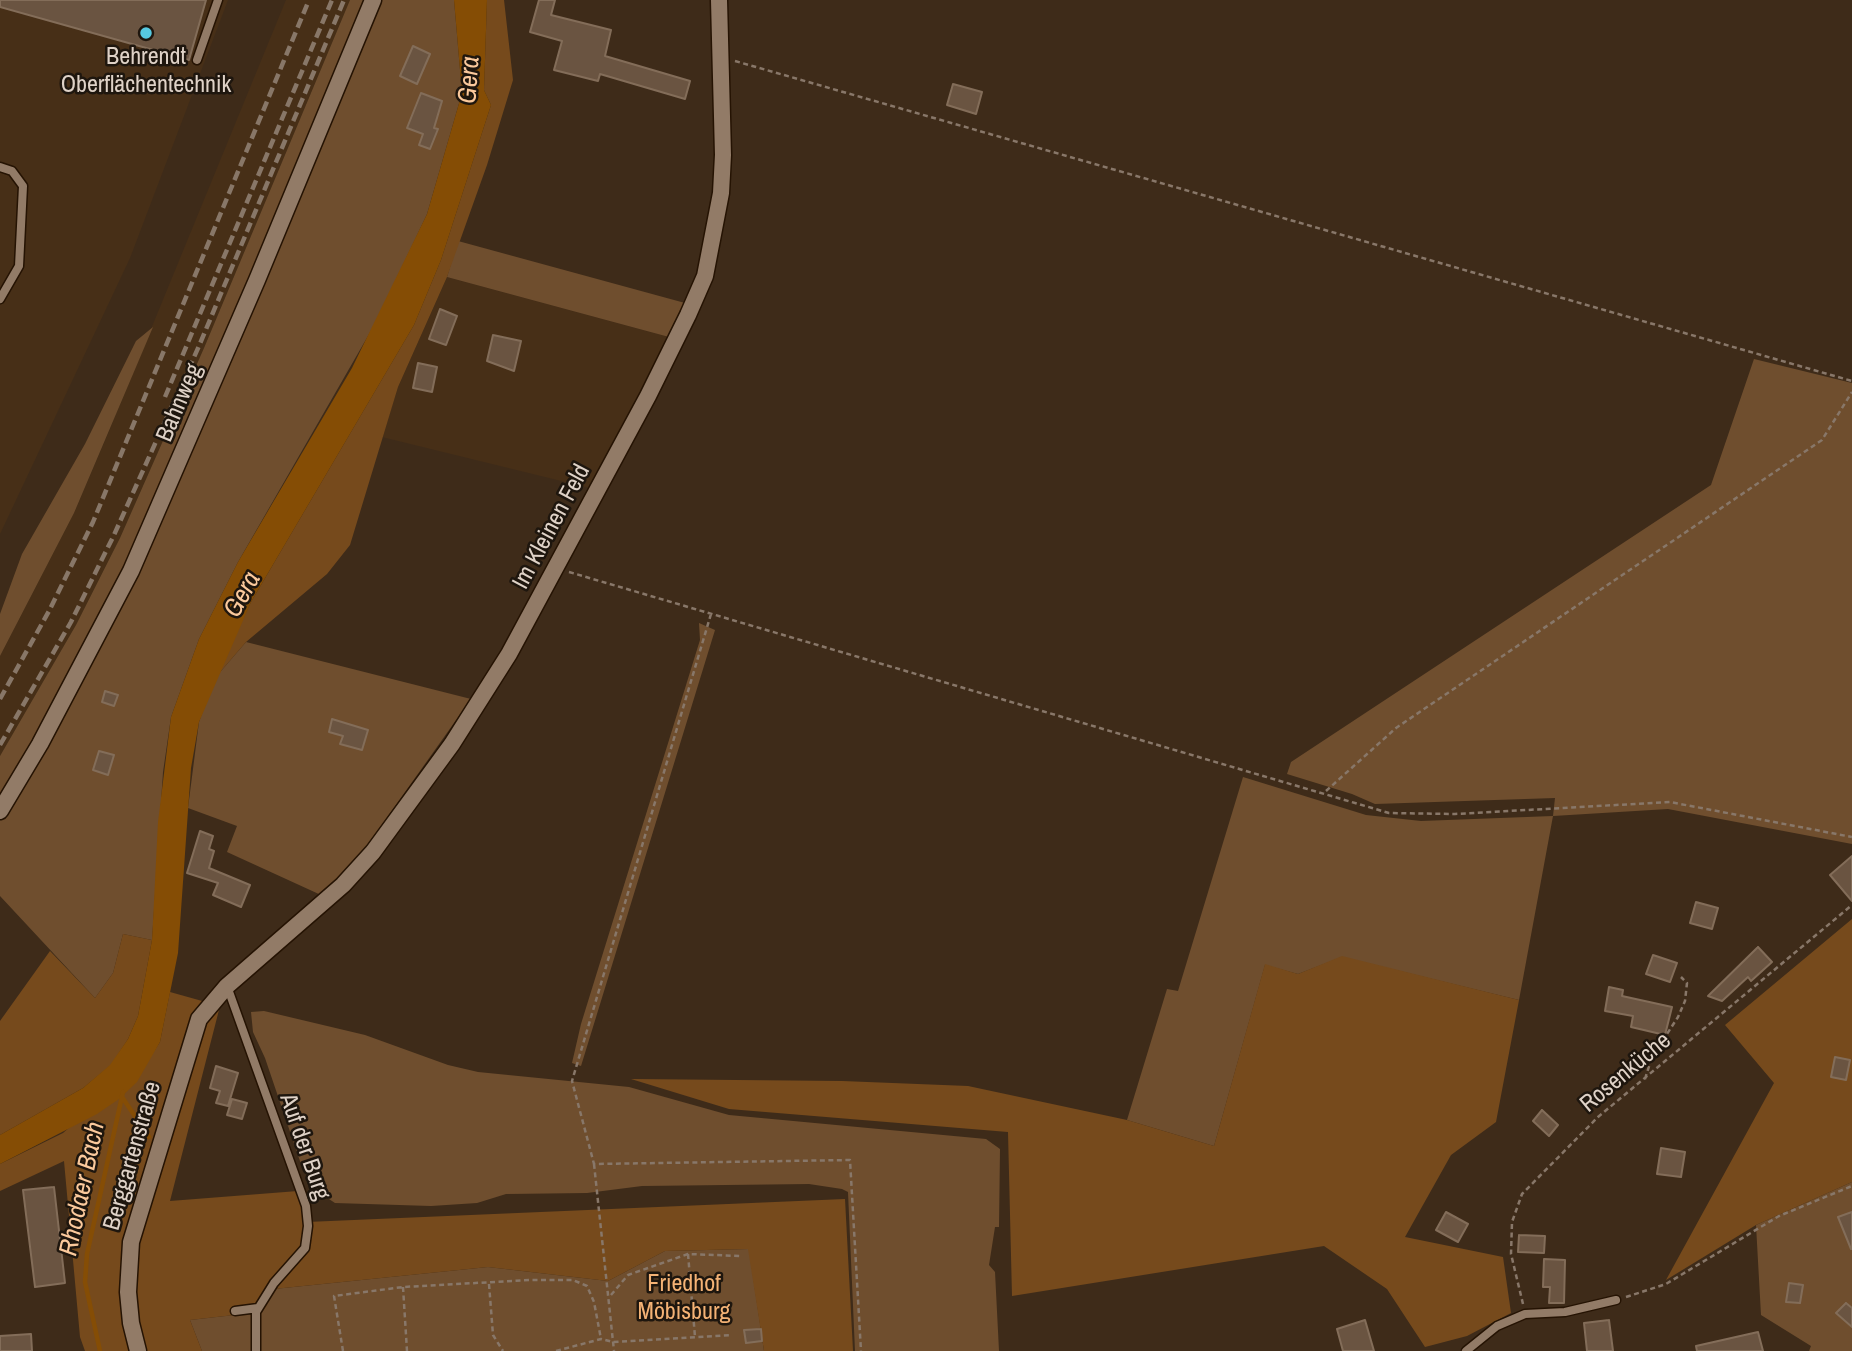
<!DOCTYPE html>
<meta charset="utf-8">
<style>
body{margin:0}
canvas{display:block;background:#3e2b19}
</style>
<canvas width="1852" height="1351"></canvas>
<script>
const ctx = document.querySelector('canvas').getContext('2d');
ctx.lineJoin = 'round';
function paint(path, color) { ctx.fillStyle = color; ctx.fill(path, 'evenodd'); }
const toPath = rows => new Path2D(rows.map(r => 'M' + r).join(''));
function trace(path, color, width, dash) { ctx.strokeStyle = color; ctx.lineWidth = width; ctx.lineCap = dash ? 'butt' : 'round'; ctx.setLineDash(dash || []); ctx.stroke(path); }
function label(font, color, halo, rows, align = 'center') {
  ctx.font = font + ' "Archivo Narrow",sans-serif'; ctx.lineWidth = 5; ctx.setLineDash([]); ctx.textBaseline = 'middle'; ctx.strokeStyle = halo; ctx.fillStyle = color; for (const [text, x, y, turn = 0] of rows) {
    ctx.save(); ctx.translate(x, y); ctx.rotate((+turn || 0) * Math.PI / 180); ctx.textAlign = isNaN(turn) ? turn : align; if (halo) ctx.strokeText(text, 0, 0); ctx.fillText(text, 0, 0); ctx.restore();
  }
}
const built = toPath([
 [0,0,228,0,130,258,0,534],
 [286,0,350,0,204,348,120,538,76,625,0,756,0,656,74,513,110,429],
 [447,277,669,337,590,488,382,437,398,387]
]);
const green = toPath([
 [350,0,454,0,462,93,427,214,376,322,238,562,199,639,171,717,163,772,152,940,123,934,113,973,95,998,0,896,0,756,76,625,120,538,204,348],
 [458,241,685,303,669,337,447,277],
 [153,327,74,513,0,656,0,614,22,554,85,444,136,341],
 [1754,359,1852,383,1852,844,1668,809,1553,816,1519,1000,1342,957,1298,974,1265,965,1214,1146,1127,1120,1167,989,1178,991,1243,777,1366,815,1421,821,1553,816,1555,798,1375,804,1352,794,1287,774,1291,762,1711,485],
 [699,623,715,630,581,1066,572,1063,581,1024,700,640],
 [246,642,471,699,366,847,321,895,227,852,237,826,188,808,199,722,215,678],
 [264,1011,365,1035,448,1065,478,1072,629,1087,729,1115,986,1139,1000,1149,999,1227,995,1227,989,1265,995,1272,999,1351,855,1351,848,1192,842,1189,809,1184,642,1186,587,1193,506,1194,477,1203,431,1206,335,1203,317,1191,302,1167,265,1058,253,1032,251,1012],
 [1852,1182,1852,1351,1809,1351,1811,1346,1761,1315,1756,1225],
 [749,1249,764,1351,202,1351,190,1320,252,1313,274,1289,488,1267,608,1281,665,1251]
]);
const forest = toPath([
 [487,0,504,0,513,80,487,165,447,277,398,387,350,545,327,574,246,642,215,678,251,602,414,325,441,260,491,105,484,90],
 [1852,919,1852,1182,1756,1225,1666,1280,1774,1083,1725,1025],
 [123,934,152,940,138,1016,128,1039,111,1065,83,1088,0,1135,0,1021,50,951,95,998,113,973],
 [1342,956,1519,1000,1496,1122,1451,1155,1405,1237,1503,1257,1511,1313,1467,1336,1425,1347,1387,1289,1324,1246,1012,1296,1008,1132,729,1109,631,1079,842,1081,968,1086,1127,1120,1214,1146,1265,964,1298,974],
 [170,992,220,1006,170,1201,298,1191,307,1222,845,1199,853,1351,764,1351,748,1249,665,1251,608,1281,488,1267,274,1289,266,1307,252,1313,190,1320,202,1351,85,1351,80,1337,64,1161,0,1191,0,1164,63,1133,151,1056,160,1042]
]);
const water = toPath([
 [454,0,487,0,484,90,491,105,441,260,414,325,251,602,199,722,191,768,178,953,160,1042,137,1082,119,1099,97,1114,0,1164,0,1135,83,1088,110,1065,128,1039,138,1016,152,940,158,822,171,717,199,639,238,562,352,368,427,214,462,93]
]);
const stream = toPath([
 [122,1097,149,1137],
 [100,1351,85,1282,87,1254,123,1092]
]);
const building = toPath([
 [0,0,206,0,189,60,0,7,0,0],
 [539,0,555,0,551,15,611,30,605,56,690,81,685,99,600,74,598,81,554,70,562,41,530,32,539,0],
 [413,46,430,54,417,84,400,76,413,46],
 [953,84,982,92,976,114,947,105,953,84],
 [421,93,442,101,434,128,438,129,430,149,419,145,423,134,407,128,421,93],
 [440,309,457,316,446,345,429,339,440,309],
 [493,335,521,341,514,371,487,361,493,335],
 [418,363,437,367,432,392,413,388,418,363],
 [105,691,118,695,114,706,102,702,105,691],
 [332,719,368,730,362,750,340,744,343,736,329,732,332,719],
 [99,751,114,755,108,775,93,770,99,751],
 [200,831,213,836,209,849,214,851,209,868,250,885,241,907,213,895,218,883,187,873,200,831],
 [1852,856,1852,901,1830,875,1852,856],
 [1696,902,1718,908,1712,929,1690,923,1696,902],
 [1758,947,1772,962,1751,981,1748,977,1722,1001,1708,996,1758,947],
 [1653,955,1677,963,1670,982,1646,974,1653,955],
 [1609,987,1623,990,1622,996,1672,1007,1665,1035,1631,1027,1633,1016,1605,1011,1609,987],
 [1835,1057,1850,1060,1846,1080,1831,1077,1835,1057],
 [216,1066,238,1073,228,1106,216,1103,220,1091,210,1088,216,1066],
 [232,1099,247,1103,242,1119,227,1115,232,1099],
 [1542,1110,1558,1125,1549,1136,1533,1121,1542,1110],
 [1661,1148,1685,1152,1681,1177,1657,1174,1661,1148],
 [54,1187,65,1283,35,1287,23,1190,54,1187],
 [1446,1212,1468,1224,1458,1242,1436,1230,1446,1212],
 [1852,1212,1852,1249,1851,1249,1838,1217,1852,1212],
 [1519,1235,1545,1236,1544,1253,1518,1252,1519,1235],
 [1544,1259,1565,1260,1564,1303,1549,1303,1550,1287,1543,1287,1544,1259],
 [1789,1283,1803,1285,1800,1303,1786,1302,1789,1283],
 [1846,1303,1852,1308,1852,1327,1836,1313,1846,1303],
 [1365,1320,1374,1351,1343,1351,1337,1329,1365,1320],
 [1609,1320,1613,1351,1587,1351,1584,1323,1609,1320],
 [761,1329,762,1341,746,1343,744,1330,761,1329],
 [1758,1332,1763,1351,1697,1351,1696,1346,1758,1332],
 [31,1334,32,1351,0,1351,0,1336,31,1334]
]);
const path = toPath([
 [735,61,1852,381],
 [569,572,1389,813,1455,814,1670,802,1852,837],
 [711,614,572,1081,594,1164,850,1160,861,1351],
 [1326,791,1396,728,1822,440,1852,392],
 [1645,1079,1652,1057,1678,1017,1685,1001,1687,983,1681,977],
 [594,1164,614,1351],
 [688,1254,695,1337],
 [489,1284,493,1335,503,1351],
 [403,1287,407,1351],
 [611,1295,628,1275,688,1254,740,1256],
 [1626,1297,1666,1284,1779,1216,1852,1186],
 [1523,1304,1511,1254,1512,1222,1522,1194,1598,1117,1852,905],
 [343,1351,334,1296,403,1287,530,1280,573,1280,587,1286,594,1302,601,1339],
 [556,1351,601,1339,613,1342,732,1335]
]);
const lane = toPath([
 [197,60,218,0],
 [0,167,12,171,23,186,19,266,0,299],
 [227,986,306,1206,308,1226,305,1248,274,1283,256,1312,256,1351],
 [235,1311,258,1308],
 [1466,1351,1497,1326,1525,1314,1565,1312,1616,1300]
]);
const street = toPath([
 [0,811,40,744,131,571,257,280,373,0],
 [138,1351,131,1323,128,1292,131,1242,199,1019,227,986,343,885,373,852,452,744,509,654,648,396,688,315,705,276,721,193,723,155,719,0]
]);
const rail = toPath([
 [165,397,332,0],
 [0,699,49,611,93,522,309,0],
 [0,745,71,622,114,535,199,346,344,0]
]);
const markers = [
 [146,33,7,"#56c9e1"]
];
const poiNames = [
 ["Behrendt",146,58],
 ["Oberflächentechnik",146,86]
];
const streetNames = [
 ["Bahnweg",180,403,-67],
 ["Im Kleinen Feld",552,527,-62],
 ["Rosenküche",1626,1073,-40],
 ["Auf der Burg",304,1147,71],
 ["Berggartenstraße",133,1156,-74]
];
const parkNames = [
 ["Friedhof",684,1285],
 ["Möbisburg",684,1313]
];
const waterNames = [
 ["Gera",470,80,-86],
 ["Gera",243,595,-61],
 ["Rhodaer Bach",83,1189,-78]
];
paint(built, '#472f17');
paint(green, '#6f4e2e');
paint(forest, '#764a1c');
paint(water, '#854d05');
trace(stream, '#854d05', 4.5);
paint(building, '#6a5441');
trace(building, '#836d59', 2);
trace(lane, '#251303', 11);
trace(street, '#251303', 19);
trace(path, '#887769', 2.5, [5, 3.5]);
trace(lane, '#927b67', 8);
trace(street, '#927b67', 16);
trace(rail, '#887768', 4.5, [10, 5]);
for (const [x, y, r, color] of markers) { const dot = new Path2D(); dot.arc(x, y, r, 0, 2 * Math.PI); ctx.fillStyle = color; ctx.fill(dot); trace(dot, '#1e160e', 2.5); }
label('24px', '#dfd2c7', '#1e160e', poiNames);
label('24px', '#dfd2c7', '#1e160e', streetNames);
label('24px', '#f4b275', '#1e160e', parkNames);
label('italic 26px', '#fbc99c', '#1e160e', waterNames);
</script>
